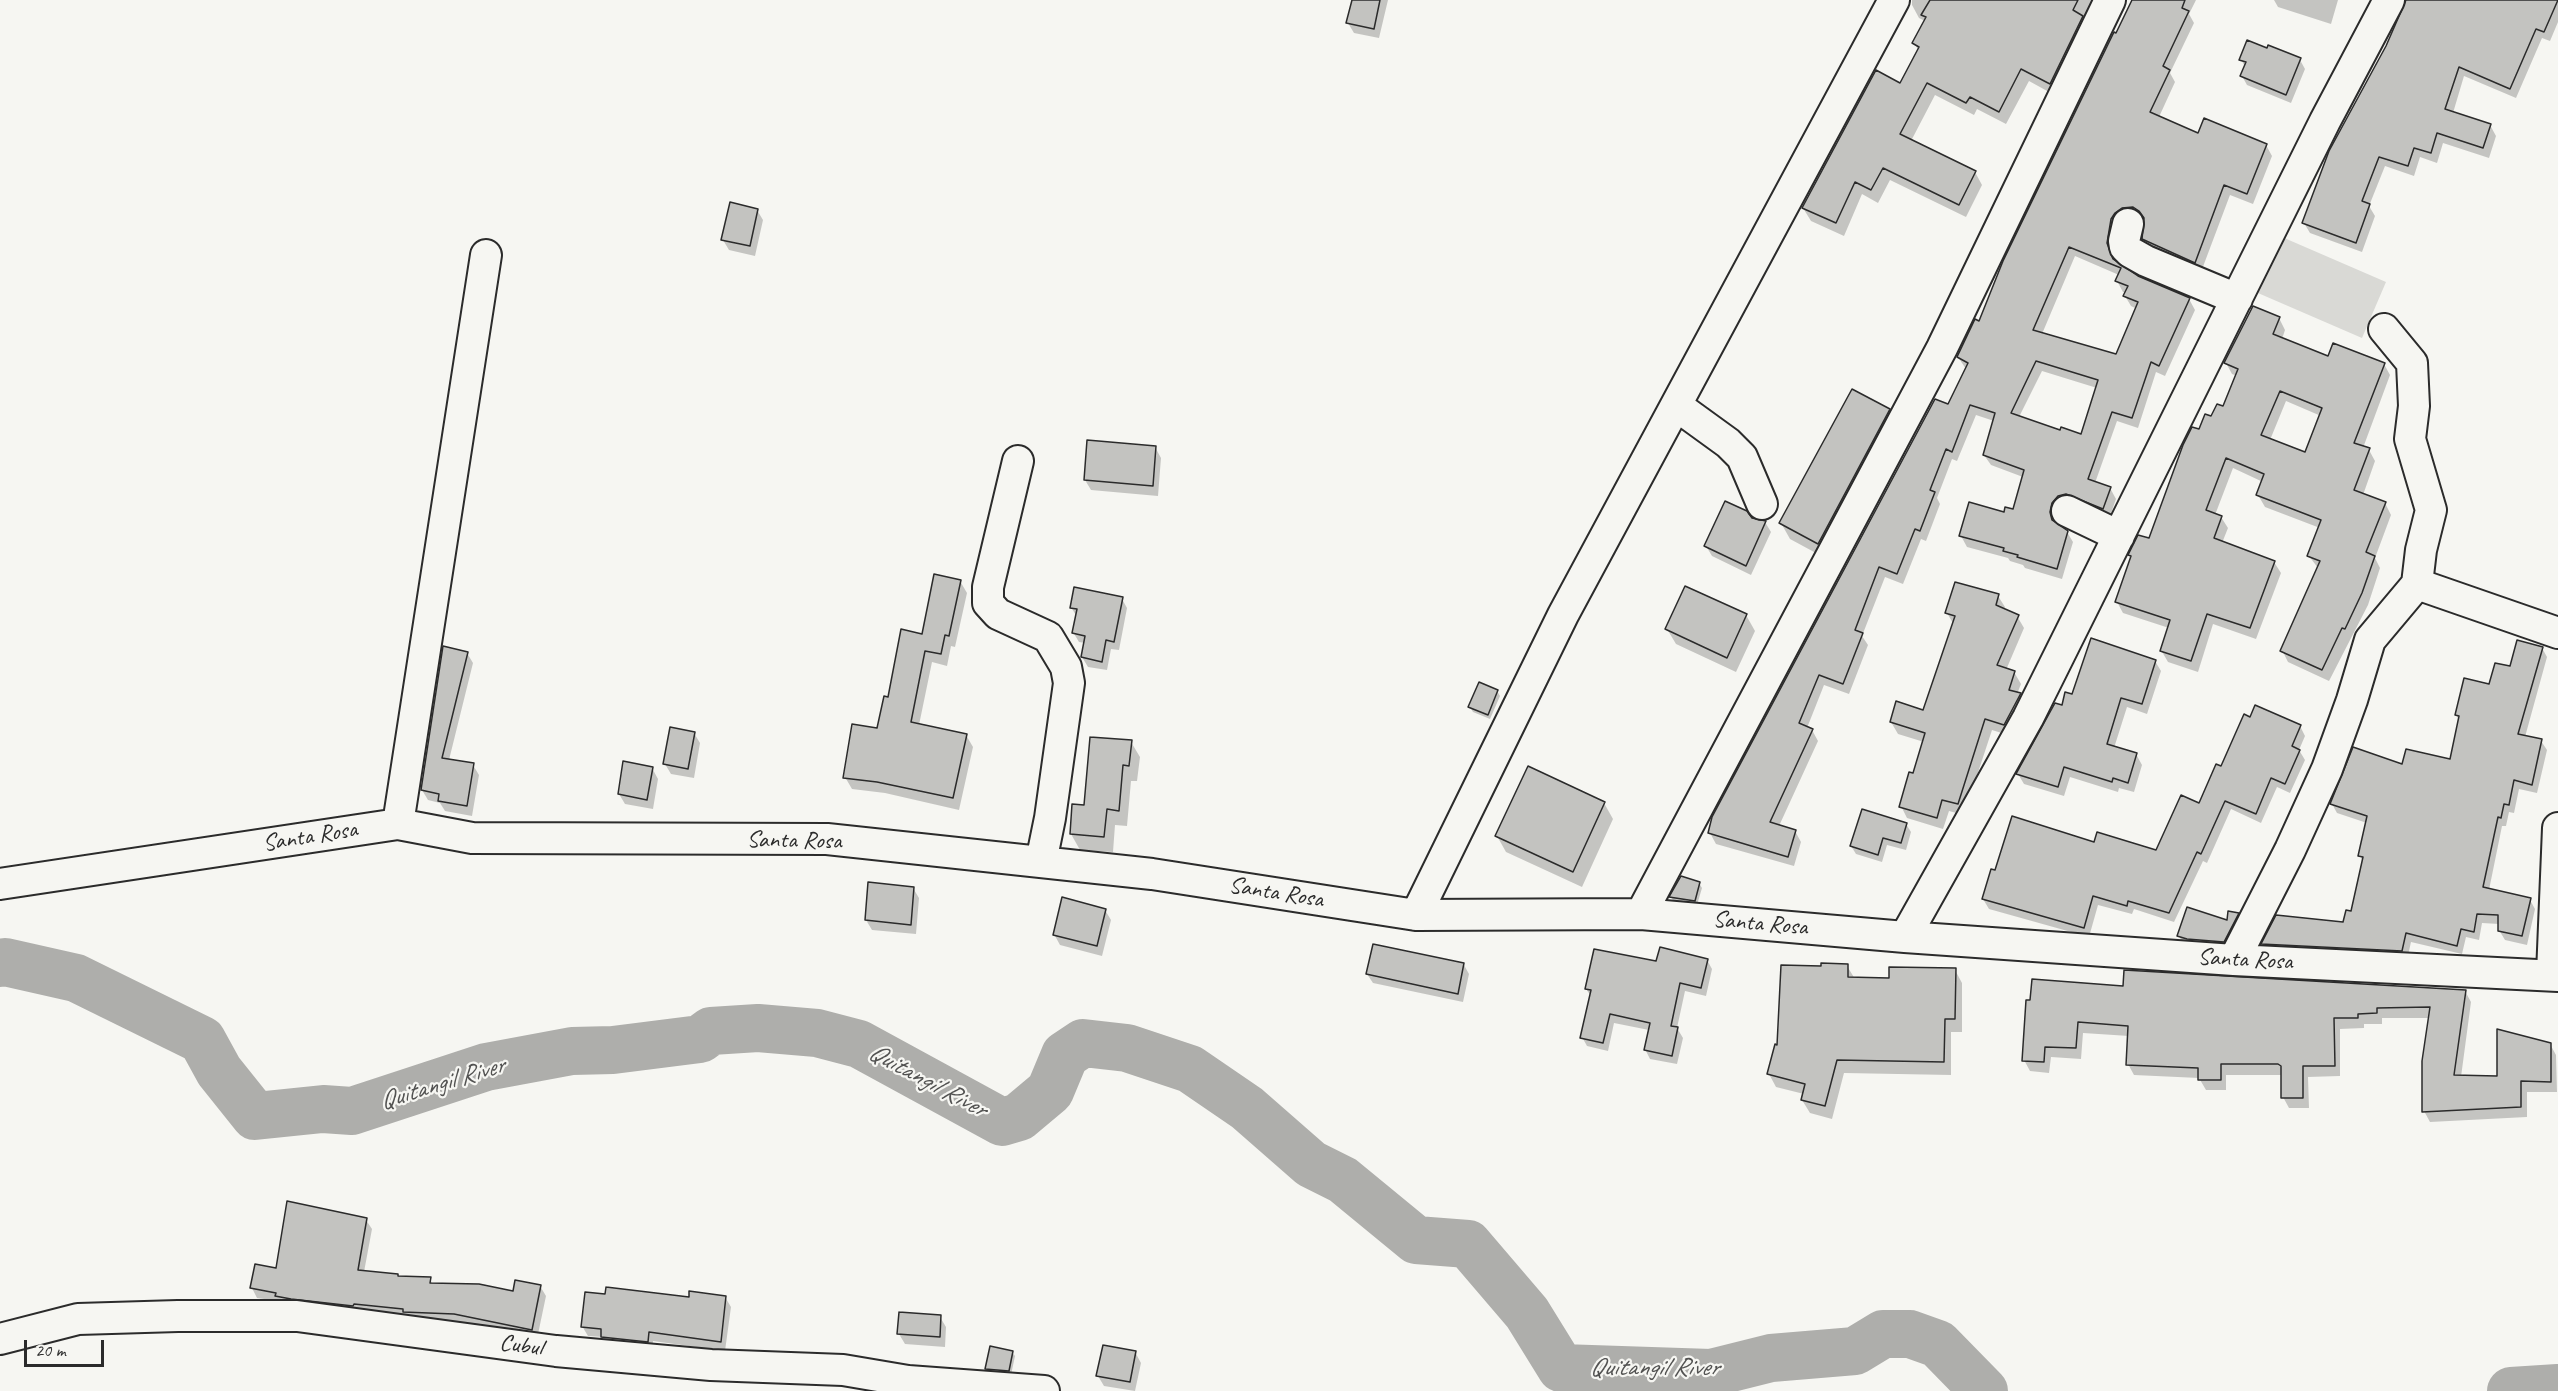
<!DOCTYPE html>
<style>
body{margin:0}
#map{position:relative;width:2558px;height:1391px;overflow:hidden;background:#f6f6f2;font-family:Caveat,sans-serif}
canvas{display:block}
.scale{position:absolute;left:24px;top:1340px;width:80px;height:27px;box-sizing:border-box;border:3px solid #2b2b2b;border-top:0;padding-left:8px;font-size:18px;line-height:21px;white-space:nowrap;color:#2b2b2b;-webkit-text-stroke:4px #f6f6f2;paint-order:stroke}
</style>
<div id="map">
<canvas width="2558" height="1391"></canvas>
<div class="scale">20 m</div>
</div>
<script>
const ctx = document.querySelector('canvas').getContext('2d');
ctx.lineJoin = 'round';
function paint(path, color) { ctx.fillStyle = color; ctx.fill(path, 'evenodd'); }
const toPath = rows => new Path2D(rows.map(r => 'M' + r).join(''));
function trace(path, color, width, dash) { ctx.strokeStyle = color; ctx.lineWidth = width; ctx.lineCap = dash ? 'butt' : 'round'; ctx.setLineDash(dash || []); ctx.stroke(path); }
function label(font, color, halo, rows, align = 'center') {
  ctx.font = font + ' Caveat,sans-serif'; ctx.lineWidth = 4.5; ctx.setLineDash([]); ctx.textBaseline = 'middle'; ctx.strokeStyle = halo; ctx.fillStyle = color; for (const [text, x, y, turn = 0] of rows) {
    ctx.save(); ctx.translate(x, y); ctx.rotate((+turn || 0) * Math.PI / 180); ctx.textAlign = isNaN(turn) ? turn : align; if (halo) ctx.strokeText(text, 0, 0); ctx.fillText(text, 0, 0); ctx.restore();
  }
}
const green = toPath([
 [2275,234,2386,282,2362,338,2251,290]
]);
const shadow = toPath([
 [1353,0,1388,0,1379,38,1354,33,1348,23],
 [1912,0,2100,0,2058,97,2029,81,2006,124,1977,109,1974,115,1935,95,1911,141,1975,172,1982,185,1966,217,1890,180,1878,203,1862,194,1844,236,1811,221,1803,208,1901,85,1919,51,1914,43,1925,21,1919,18,1912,5],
 [2143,0,2196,0,2189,14,2194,23,2170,73,2175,82,2159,117,2198,135,2266,145,2272,156,2253,204,2230,195,2201,272,2150,250,2144,239,2146,221,2140,218,2117,231,2112,255,2115,262,2137,277,2189,299,2195,310,2165,376,2156,372,2138,428,2117,421,2095,483,2110,488,2116,499,2109,519,2057,514,2055,524,2067,532,2073,542,2062,579,2025,568,2023,565,2010,561,2008,558,1967,547,1961,536,2014,511,2023,477,1991,465,1984,455,1994,421,1976,415,1957,461,1952,459,1937,498,1940,504,1926,541,1921,539,1903,584,1885,577,1862,636,1868,645,1849,694,1824,685,1807,728,1812,730,1818,741,1779,826,1795,831,1801,842,1794,866,1716,844,1710,833,1949,406,1966,369,1958,357,1979,323,2117,36],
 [2075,256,2119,275,2117,281,2123,292,2126,293,2125,296,2131,306,2137,309,2117,355,2042,334],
 [2042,371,2097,388,2082,436,2019,417],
 [2274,0,2338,0,2331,24,2278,7],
 [2407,0,2558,0,2558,22,2550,41,2542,38,2516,98,2464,76,2453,113,2490,125,2496,136,2489,158,2443,143,2437,163,2420,157,2414,176,2385,166,2369,206,2375,216,2362,252,2310,233,2304,223,2406,9],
 [2241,59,2300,60,2305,69,2291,103,2247,85,2242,76,2245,67],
 [757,210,763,220,755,256,729,250,723,240],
 [2279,318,2285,330,2282,339,2328,358,2384,364,2390,375,2363,448,2369,450,2375,461,2363,495,2385,503,2391,515,2375,558,2380,568,2368,605,2329,681,2288,662,2282,650,2318,568,2309,556,2320,528,2265,507,2258,495,2263,482,2233,468,2215,515,2221,517,2228,528,2222,543,2274,562,2281,573,2256,639,2213,624,2198,672,2168,662,2161,650,2169,628,2123,613,2117,602,2132,557,2130,555,2150,540,2199,431,2224,408,2237,376,2232,374,2226,363],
 [2286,401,2321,416,2306,454,2270,440],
 [1889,410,1898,426,1827,559,1790,539,1781,523],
 [1089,442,1155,447,1161,458,1158,496,1091,490,1085,480],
 [1751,519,1765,522,1771,532,1751,575,1712,556,1706,546],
 [960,581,967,593,955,647,951,646,947,666,932,662,919,725,966,735,973,747,959,810,885,793,852,789,845,777,878,730,889,699],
 [1998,596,2005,607,2004,610,2017,616,2024,628,2006,670,2014,672,2021,684,2017,694,2027,706,2011,736,1992,730,1964,815,1949,811,1943,829,1907,818,1901,806,1924,742,1898,734,1891,722,1924,712,1954,625,1947,613],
 [1122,599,1127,608,1119,650,1111,649,1107,670,1088,667,1082,657,1085,643,1079,642,1073,632,1077,617,1071,607],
 [1746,615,1755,631,1736,672,1676,644,1667,629],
 [2542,648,2547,657,2525,737,2541,741,2547,750,2537,793,2519,789,2514,813,2509,812,2506,826,2502,826,2489,890,2530,900,2535,909,2527,945,2505,940,2499,930,2499,924,2482,923,2479,940,2466,937,2462,954,2411,942,2407,960,2268,953,2263,944,2344,923,2352,913,2364,863,2360,856,2367,823,2337,813,2332,804,2403,766,2451,760,2460,721,2456,715,2511,668],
 [467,653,473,663,449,760,473,765,479,775,472,816,445,811,440,803,428,800,422,790],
 [2155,661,2161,671,2147,714,2127,707,2114,748,2136,754,2142,765,2134,792,2119,788,2118,792,2070,777,2064,796,2024,784,2018,774,2063,707,2073,696],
 [1497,691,1500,696,1490,719,1473,712,1470,707],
 [2300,726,2305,736,2299,750,2305,760,2290,793,2277,787,2261,823,2231,809,2207,863,2203,861,2174,922,2134,909,2132,914,2098,905,2089,937,1989,909,1983,899,2095,843,2157,852,2200,805,2222,768],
 [694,733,700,743,694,778,671,774,665,764],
 [1131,742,1140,757,1137,781,1131,781,1127,826,1115,825,1113,852,1080,850,1071,834,1086,806],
 [652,768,658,779,653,809,625,804,619,794],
 [1604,803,1613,819,1582,887,1506,852,1497,836],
 [1906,824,1911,832,1906,850,1887,845,1882,862,1856,854,1851,846],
 [1699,883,1702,888,1697,905,1674,902,1671,897],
 [913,888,919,898,916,934,872,930,866,920],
 [1105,910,1111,920,1102,956,1060,945,1054,934],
 [2238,914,2243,922,2228,950,2184,945,2179,936,2228,922],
 [1707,960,1712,969,1706,996,1685,991,1677,1028,1683,1038,1677,1064,1650,1059,1645,1049,1649,1030,1614,1023,1608,1051,1587,1046,1582,1037,1591,996,1586,989,1658,963],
 [1464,965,1469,974,1463,1002,1373,983,1367,974],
 [1847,966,1855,979,1891,980,1955,970,1962,983,1962,1032,1951,1032,1951,1075,1844,1073,1832,1119,1810,1113,1802,1100,1804,1094,1776,1087,1769,1074,1778,1047],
 [2124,988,2465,991,2471,1002,2461,1077,2499,1078,2550,1044,2556,1055,2557,1092,2527,1092,2527,1117,2430,1122,2424,1111,2430,1018,2382,1018,2382,1024,2364,1024,2364,1028,2340,1029,2340,1076,2308,1077,2309,1108,2289,1108,2283,1097,2283,1075,2226,1075,2226,1090,2206,1090,2199,1078,2134,1075,2128,1064,2129,1036,2083,1033,2081,1059,2051,1057,2049,1073,2030,1071,2024,1060],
 [366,1220,372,1229,364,1272,399,1278,430,1279,433,1285,514,1293,540,1286,546,1296,537,1339,461,1323,436,1323,257,1298,252,1288,277,1270],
 [725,1297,731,1307,725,1351,653,1341,652,1351,608,1346,603,1337,588,1336,582,1326],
 [940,1317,946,1327,945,1347,905,1344,899,1334],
 [1012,1352,1015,1356,1011,1375,990,1374,987,1369],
 [1135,1352,1141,1363,1135,1391,1104,1386,1098,1376]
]);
const river = toPath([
 [0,963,5,962,76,978,202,1040,219,1071,255,1116,323,1109,352,1111,486,1067,572,1051,613,1050,700,1039,711,1031,758,1028,817,1033,859,1044,1002,1122,1019,1117,1050,1091,1065,1055,1083,1043,1127,1048,1190,1069,1247,1108,1311,1164,1343,1180,1416,1240,1468,1244,1527,1313,1561,1368,1711,1373,1771,1358,1855,1351,1883,1334,1910,1334,1938,1344,1984,1391],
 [2511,1391,2558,1388]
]);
const building = toPath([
 [1352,0,1380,0,1374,29,1346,23,1352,0],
 [1930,0,2078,0,2073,10,2083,16,2050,84,2021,69,1999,112,1970,97,1966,103,1927,83,1900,134,1976,171,1959,205,1883,168,1871,190,1855,182,1836,223,1802,208,1876,70,1900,83,1919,47,1912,43,1926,17,1921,15,1930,0],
 [2132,0,2185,0,2182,8,2189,11,2163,66,2170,70,2150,112,2198,133,2204,118,2267,144,2247,194,2224,185,2195,263,2142,239,2144,218,2139,211,2133,207,2122,208,2115,213,2111,219,2107,243,2113,259,2138,276,2190,298,2159,366,2151,362,2132,418,2112,412,2088,479,2111,487,2103,509,2066,494,2058,496,2052,503,2050,512,2052,520,2068,531,2057,569,2017,557,2018,555,2003,551,2004,548,1959,536,1969,502,2004,512,2005,507,2013,509,2024,470,1983,455,1995,413,1970,405,1952,452,1946,449,1930,490,1935,492,1920,531,1915,529,1897,574,1879,567,1855,630,1863,633,1843,684,1819,675,1799,723,1813,729,1770,822,1796,830,1788,857,1708,833,1712,817,1935,399,1948,404,1968,363,1957,357,1975,319,1979,321,2003,261,2114,32,2116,33,2132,0],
 [2069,247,2121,268,2115,281,2128,286,2123,296,2138,302,2116,354,2033,330,2069,247],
 [2036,361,2098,380,2081,434,2061,427,2060,430,2011,413,2036,361],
 [2406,0,2558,0,2544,32,2536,29,2510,89,2459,67,2445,109,2491,124,2483,148,2437,133,2431,153,2414,148,2408,166,2379,157,2362,201,2370,204,2356,243,2302,223,2329,151,2386,46,2406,0],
 [2247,40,2267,48,2268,45,2301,58,2286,95,2240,76,2246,62,2239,60,2247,40],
 [730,202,758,209,750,246,721,240,730,202],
 [2253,306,2280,317,2273,334,2328,356,2333,343,2385,363,2354,443,2370,448,2354,490,2386,502,2366,552,2375,556,2362,593,2345,629,2342,628,2322,670,2280,651,2320,561,2307,556,2321,520,2256,495,2264,474,2226,458,2206,510,2222,516,2214,538,2275,561,2250,628,2207,614,2191,661,2160,651,2170,620,2115,602,2131,556,2128,555,2138,535,2149,538,2183,445,2192,427,2199,429,2205,414,2211,416,2217,404,2223,406,2238,369,2224,363,2253,306],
 [2280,391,2322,408,2305,452,2261,435,2280,391],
 [1852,389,1890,409,1818,544,1779,523,1852,389],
 [1087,440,1156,446,1153,486,1084,480,1087,440],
 [1725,501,1747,511,1752,518,1766,521,1746,566,1704,546,1725,501],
 [934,574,961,580,949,636,945,635,941,654,925,651,911,722,967,734,953,798,877,782,843,778,852,724,877,728,884,696,888,697,901,629,922,634,934,574],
 [1955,582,1999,594,1996,605,2019,615,1997,665,2015,671,2009,690,2021,693,2004,725,1985,719,1958,804,1942,800,1937,818,1899,807,1909,772,1913,773,1925,733,1890,722,1896,701,1923,710,1955,616,1945,613,1955,582],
 [1685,586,1747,614,1727,658,1665,629,1685,586],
 [1074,587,1123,597,1114,642,1106,640,1102,662,1081,657,1085,636,1072,633,1077,609,1070,608,1074,587],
 [2091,638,2156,660,2142,704,2121,698,2107,744,2137,753,2128,783,2113,778,2112,782,2064,767,2058,787,2016,774,2055,703,2062,705,2065,692,2072,694,2091,638],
 [2517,640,2543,647,2518,734,2542,739,2532,785,2514,780,2509,805,2504,804,2501,818,2498,817,2483,887,2531,898,2522,936,2498,931,2498,915,2477,914,2474,932,2461,929,2457,946,2406,933,2402,951,2261,944,2276,915,2343,922,2346,910,2351,911,2363,857,2358,856,2367,816,2330,804,2353,747,2402,764,2406,749,2450,759,2459,716,2455,715,2464,678,2489,684,2495,663,2510,666,2517,640],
 [443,646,468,652,442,758,474,763,467,806,438,801,439,794,421,790,443,646],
 [1479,682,1498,690,1488,715,1468,707,1479,682],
 [2255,705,2301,725,2292,746,2300,750,2285,784,2271,778,2256,814,2225,801,2201,854,2197,852,2169,913,2128,901,2127,906,2093,896,2084,928,1982,899,1991,869,1995,870,2012,816,2094,842,2097,832,2156,850,2181,795,2199,803,2216,764,2221,766,2244,714,2250,717,2255,705],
 [670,727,695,732,688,769,663,764,670,727],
 [1090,737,1132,740,1129,766,1123,765,1119,811,1107,809,1104,837,1070,834,1072,804,1084,805,1090,737],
 [623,761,653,767,647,800,618,794,623,761],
 [1528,766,1605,802,1573,872,1495,836,1528,766],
 [1862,809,1907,823,1901,843,1883,838,1878,855,1850,846,1862,809],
 [1681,876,1700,882,1695,901,1669,897,1681,876],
 [868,882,914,887,911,925,865,920,868,882],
 [1062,897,1106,909,1097,946,1053,935,1062,897],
 [2187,907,2227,920,2228,911,2239,913,2224,942,2187,939,2177,936,2187,907],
 [1373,944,1464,963,1458,994,1366,974,1373,944],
 [1660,947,1708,959,1701,988,1680,983,1671,1026,1678,1027,1672,1056,1644,1050,1650,1023,1610,1014,1603,1043,1580,1038,1591,990,1585,989,1594,949,1656,961,1660,947],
 [1821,963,1848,964,1848,977,1889,978,1889,967,1956,968,1955,1019,1945,1019,1944,1062,1837,1060,1825,1106,1801,1100,1805,1084,1767,1074,1775,1044,1777,1045,1781,965,1821,966,1821,963],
 [2124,970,2466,990,2454,1075,2497,1076,2497,1029,2551,1043,2551,1082,2521,1081,2521,1107,2422,1112,2422,1061,2430,1007,2377,1008,2377,1013,2358,1014,2358,1018,2334,1018,2335,1066,2303,1066,2303,1098,2281,1098,2281,1066,2278,1064,2221,1064,2221,1080,2198,1080,2198,1068,2126,1065,2128,1026,2078,1022,2076,1048,2045,1047,2044,1062,2022,1061,2026,1000,2030,1000,2032,979,2123,986,2124,970],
 [287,1201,367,1218,358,1270,398,1274,398,1276,431,1277,430,1283,479,1284,513,1291,515,1280,541,1285,532,1330,454,1314,403,1312,403,1309,354,1304,353,1306,291,1299,275,1296,276,1293,250,1288,255,1264,276,1268,287,1201],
 [606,1287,689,1297,689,1291,726,1296,721,1342,649,1332,648,1342,601,1337,601,1329,581,1327,585,1292,605,1294,606,1287],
 [899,1312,941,1315,940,1337,897,1334,899,1312],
 [1103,1345,1136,1351,1130,1382,1096,1376,1103,1345],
 [990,1346,1013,1351,1009,1371,985,1369,990,1346]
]);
const street = toPath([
 [2128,224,2124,241,2125,247,2130,252,2146,261,2237,299],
 [1677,406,1728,443,1742,457,1762,504],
 [1018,461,988,587,988,603,998,614,1048,637,1066,667,1069,683,1050,818,1041,862],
 [2067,511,2119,536],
 [2417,584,2558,633],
 [398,824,486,255],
 [0,884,398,824,472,838,827,839,1152,874,1416,915,1641,914,1905,937,2234,960,2558,976],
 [1641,914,1942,348,2110,0],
 [1416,915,1563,615,1894,0],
 [1905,937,2028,718,2325,121,2389,0],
 [2234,960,2290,850,2327,769,2352,700,2370,640,2417,584,2421,550,2431,510,2410,439,2414,406,2412,363,2384,329],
 [2552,974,2558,828],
 [0,1339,78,1319,178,1316,297,1316,556,1351,711,1365,843,1370,908,1381,1044,1391]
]);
const streetNames = [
 ["Santa Rosa",310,837,-9],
 ["Santa Rosa",794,841,1],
 ["Santa Rosa",1276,893,9],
 ["Santa Rosa",1760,924,5],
 ["Santa Rosa",2245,960,3],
 ["Cubul",521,1346,8]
];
const waterNames = [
 ["Quitangil River",927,1081,28],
 ["Quitangil River",442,1084,-17],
 ["Quitangil River",1654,1368]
];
paint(green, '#d9d9d5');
paint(shadow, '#0003');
trace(river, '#aeaeab', 48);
paint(building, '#c3c3c0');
trace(building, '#2b2b2b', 1.5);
trace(street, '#2b2b2b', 34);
trace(street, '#f6f6f2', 30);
label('24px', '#2b2b2b', '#f6f6f2', streetNames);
label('italic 26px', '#525251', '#f6f6f2', waterNames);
</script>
